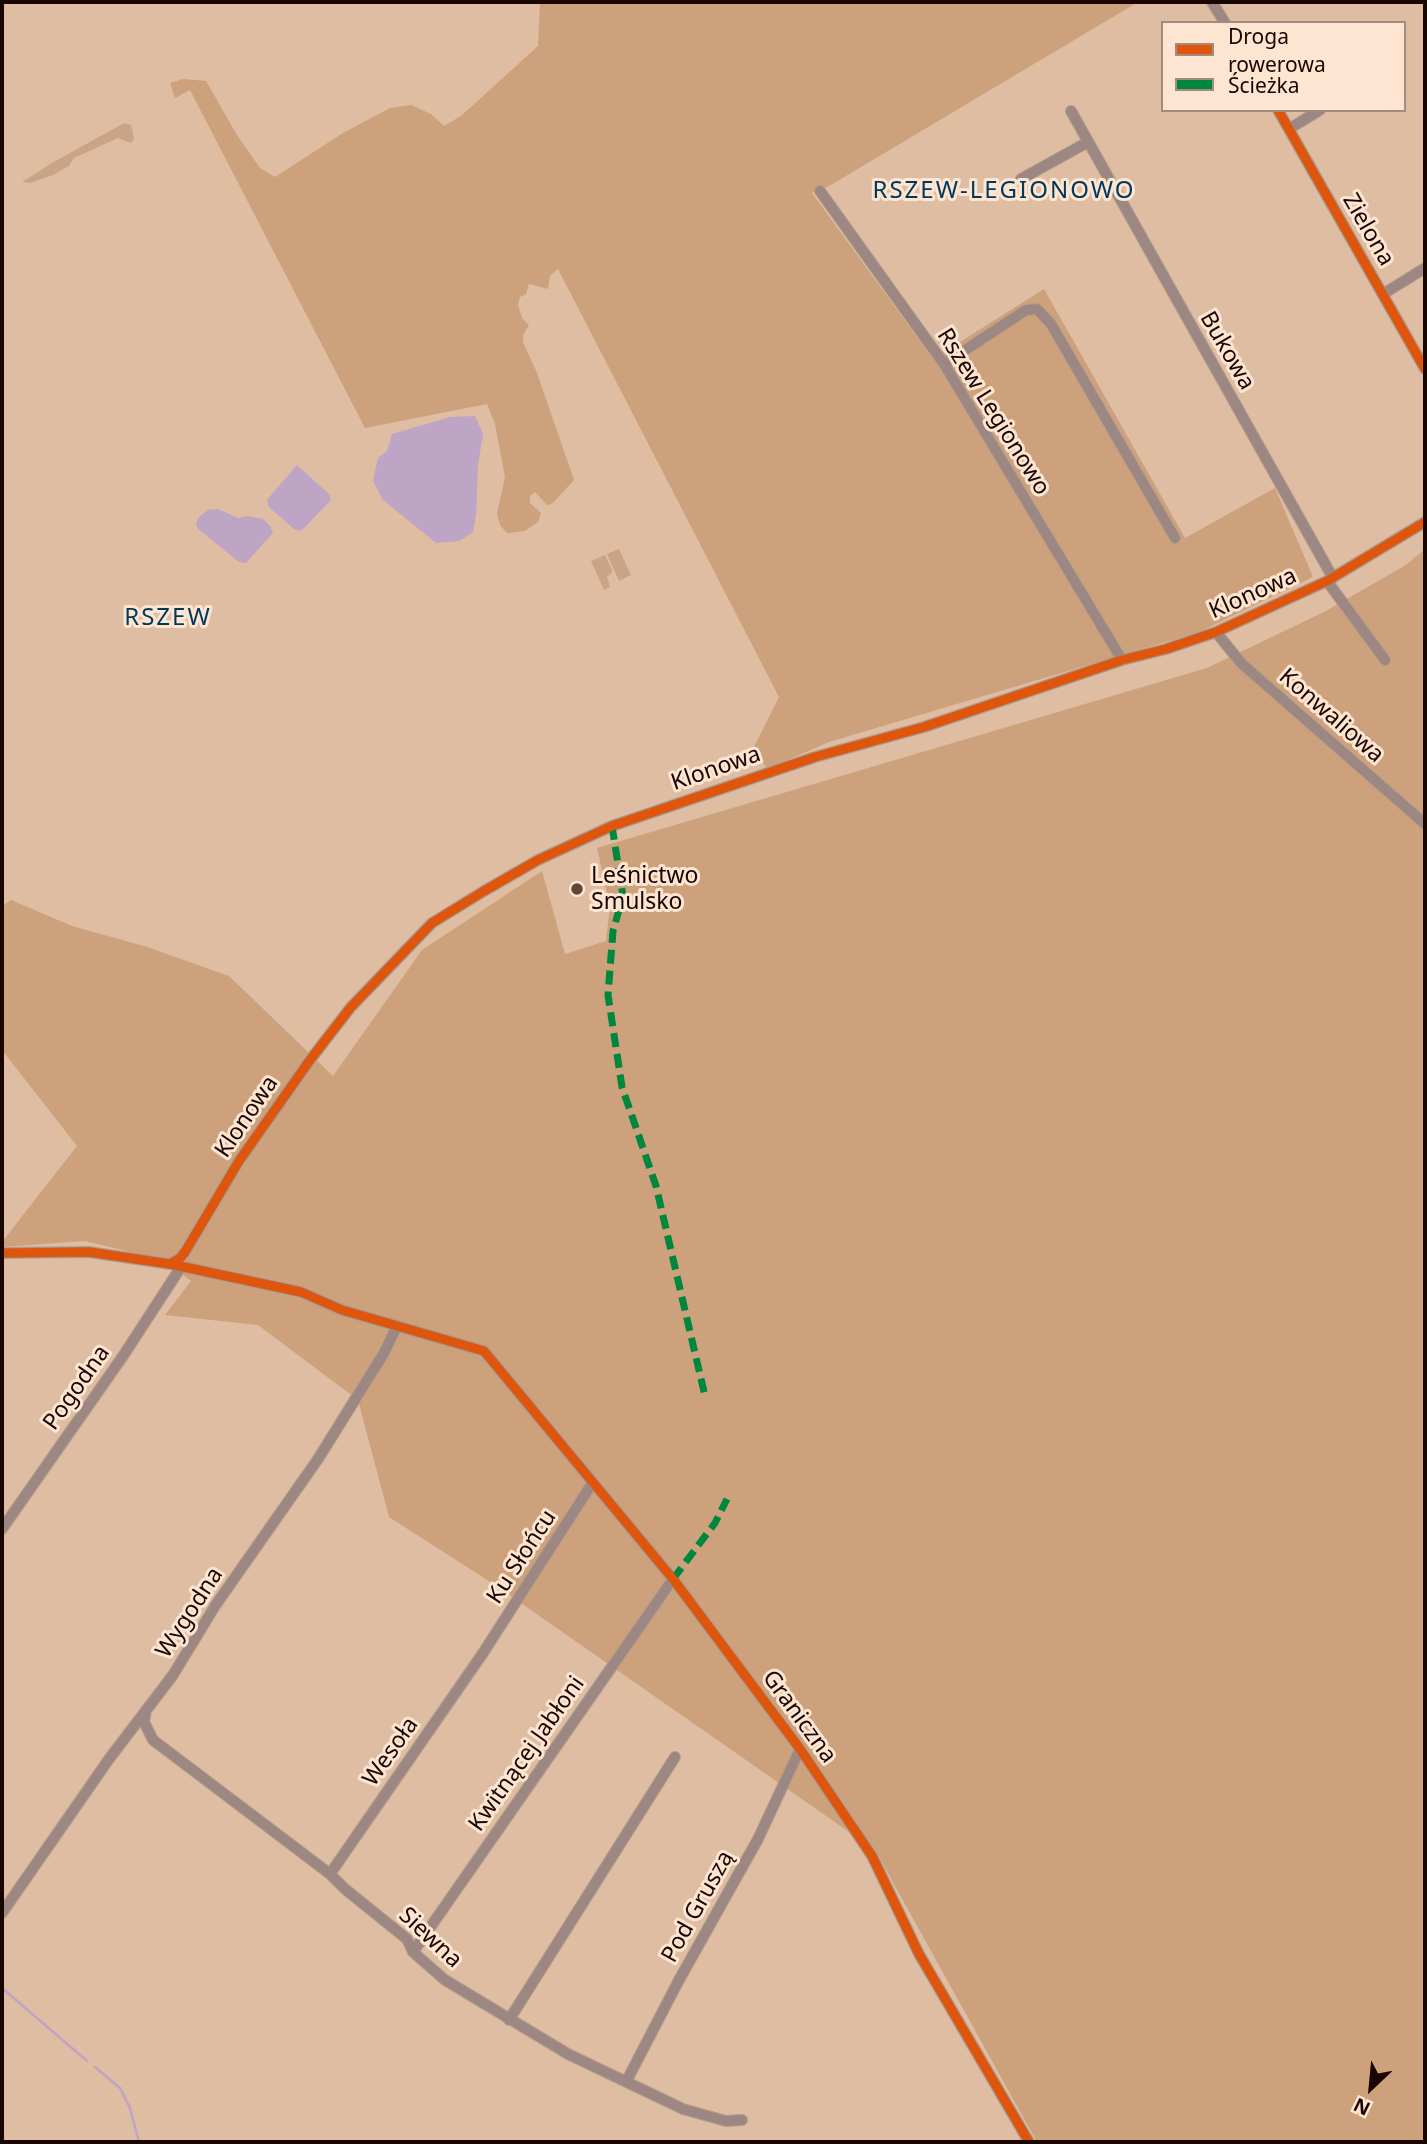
<!DOCTYPE html>
<meta charset="utf-8">
<style>
body{margin:0}
#map{position:relative;width:1427px;height:2144px;overflow:hidden;background:#debda2;font-family:"Noto Sans",sans-serif}
canvas{display:block}
.frame{position:absolute;inset:0;border:4px solid #190600;pointer-events:none}
.legend{position:absolute;left:1161px;top:21px;width:245px;height:91px;box-sizing:border-box;background:#fde5d1;border:2px solid #a28c7d;margin:0;padding:9px 12px;list-style:none;font-size:21px;color:#190600}
.legend li{display:flex;align-items:center;gap:14px;height:35px}
.legend b{width:35px;border:2px solid #a28c7d}
.north{position:absolute;left:1336px;top:2053px;width:70px;height:70px;-webkit-text-stroke:5px #fde5d1;paint-order:stroke;rotate:206deg;font-size:19px;font-weight:700;line-height:28px;text-align:center;color:#190600}
.north::after{content:'';display:block;margin:auto;width:24px;height:32px;background:#190600;clip-path:polygon(50% 0,100% 100%,50% 72%,0 100%)}
</style>
<div id="map">
<canvas width="1427" height="2144"></canvas>
<div class="frame"></div>
<ul class="legend">
<li><b style="height:9px;background:#de550b"></b>Droga rowerowa</li>
<li><b style="height:9px;background:#00873e"></b>Ścieżka</li>
</ul>
<div class="north">N</div>
</div>
<script>
const ctx = document.querySelector('canvas').getContext('2d');
ctx.lineJoin = 'round';
function paint(path, color) { ctx.fillStyle = color; ctx.fill(path, 'evenodd'); }
const toPath = rows => new Path2D(rows.map(r => 'M' + r).join(''));
function trace(path, color, width, dash) { ctx.strokeStyle = color; ctx.lineWidth = width; ctx.lineCap = dash ? 'butt' : 'round'; ctx.setLineDash(dash || []); ctx.stroke(path); }
function label(font, color, halo, rows, align = 'center') {
  ctx.font = font + ' "Noto Sans",sans-serif'; ctx.lineWidth = 6; ctx.setLineDash([]); ctx.textBaseline = 'middle'; ctx.strokeStyle = halo; ctx.fillStyle = color; for (const [text, x, y, turn = 0] of rows) {
    ctx.save(); ctx.translate(x, y); ctx.rotate((+turn || 0) * Math.PI / 180); ctx.textAlign = isNaN(turn) ? turn : align; if (halo) ctx.strokeText(text, 0, 0); ctx.fillText(text, 0, 0); ctx.restore();
  }
}
const green = toPath([
 [124,123,131,125,134,139,131,143,118,138,74,158,69,166,53,175,30,183,22,182,52,163],
 [619,549,631,575,619,581,607,554],
 [605,555,612,570,612,573,607,577,610,587,604,590,591,561]
]);
const forest = toPath([
 [540,2,1138,2,824,189,821,187,812,193,933,359,1044,289,1185,538,1275,488,1313,577,1199,632,829,742,767,769,754,747,779,697,558,269,550,276,548,289,529,284,526,294,520,297,518,305,522,318,529,325,523,335,523,342,537,373,574,480,552,504,547,505,535,492,530,496,530,503,541,513,538,522,525,531,507,533,500,525,497,514,505,477,495,424,487,404,365,428,190,90,175,98,170,83,183,79,206,81,237,135,260,168,275,177,343,133,390,108,411,105,431,114,444,126,461,116,538,46],
 [1425,549,1425,2142,1037,2142,875,1850,495,1585,389,1517,358,1400,258,1325,165,1315,191,1281,164,1260,85,1241,2,1247,2,1242,77,1146,2,1050,2,906,11,900,72,926,147,947,229,976,333,1076,422,950,542,871,565,954,606,941,610,906,597,848,1207,668,1324,612,1406,565]
]);
const water = toPath([
 [475,416,483,434,478,464,476,515,473,532,459,541,436,543,383,500,373,481,378,458,387,451,392,434,450,417],
 [297,465,329,494,331,500,301,531,294,529,269,507,267,500],
 [218,509,238,518,247,516,263,519,270,526,273,533,246,563,239,562,198,529,196,523,200,516,208,510]
]);
const stream = toPath([
 [2,1988,87,2061],
 [95,2067,120,2088,130,2108,139,2142]
]);
const minor = toPath([
 [1212,2,1225,23],
 [1278,110,1425,369],
 [1071,111,1333,578],
 [1289,129,1320,110],
 [1021,179,1088,142],
 [820,191,944,364,1122,660],
 [1383,294,1425,268],
 [944,364,1026,310,1037,309,1051,324,1175,538],
 [1327,581,1385,660],
 [1216,632,1241,663,1425,824],
 [2,1253,89,1252,170,1264,301,1292,342,1310,484,1351,673,1579,800,1749,872,1856,919,1954,1029,2142],
 [170,1264,180,1258,185,1252,239,1161,310,1060,351,1007,432,923,484,891,538,860,612,826,815,757,924,727,1122,660,1166,649,1216,632,1327,581,1425,522],
 [2,1529,123,1356,181,1267],
 [146,1710,144,1722,153,1740,330,1874,345,1889,407,1939,413,1952,445,1980,568,2054,683,2109,726,2121,742,2120],
 [330,1874,483,1653,593,1482],
 [2,1913,109,1759,173,1675,215,1606,318,1459,384,1353,397,1326],
 [413,1952,673,1579],
 [509,2020,675,1757],
 [626,2082,679,1980,758,1839,800,1749]
]);
const quiet = toPath([
 [612,826,623,896,613,931,608,995,622,1087,656,1186,705,1396],
 [673,1579,715,1523,727,1499]
]);
const cycleway = toPath([
 [1278,110,1425,369],
 [2,1253,89,1252,170,1264,301,1292,342,1310,484,1351,673,1579,800,1749,872,1856,919,1954,1029,2142],
 [170,1264,180,1258,185,1252,239,1161,310,1060,351,1007,432,923,484,891,538,860,612,826,815,757,924,727,1122,660,1166,649,1216,632,1327,581,1425,522]
]);
const markers = [
 [577,889,7,"#5e4639"]
];
const streetNames = [
 ["Zielona",1368,230,60],
 ["Bukowa",1227,351,60],
 ["Rszew Legionowo",993,412,58],
 ["Klonowa",1253,594,-24],
 ["Konwaliowa",1331,716,41],
 ["Klonowa",716,769,-19],
 ["Klonowa",247,1117,-56],
 ["Pogodna",77,1388,-55],
 ["Ku Słońcu",522,1557,-57],
 ["Wygodna",190,1613,-57],
 ["Graniczna",799,1717,54],
 ["Wesoła",391,1752,-55],
 ["Kwitnącej Jabłoni",527,1754,-55],
 ["Pod Gruszą",698,1907,-61],
 ["Siewna",430,1938,43]
];
const poiNames = [
 ["Leśnictwo",591,876],
 ["Smulsko",591,902]
];
const neighbourhoodNames = [
 ["RSZEW-LEGIONOWO",1004,191],
 ["RSZEW",168,618]
];
paint(green, '#c9a486');
paint(forest, '#cca17c');
paint(water, '#bea4c5');
trace(stream, '#bea4c5', 2.5);
trace(minor, '#b69d8a', 12);
trace(minor, '#9d8783', 10);
trace(quiet, '#00873e', 7, [14, 7]);
trace(cycleway, '#de550b', 9);
for (const [x, y, r, color] of markers) { const dot = new Path2D(); dot.arc(x, y, r, 0, 2 * Math.PI); ctx.fillStyle = color; ctx.fill(dot); trace(dot, '#fde5d1', 2.5); }
label('23px', '#190600', '#fde5d1', streetNames);
label('23px', '#190600', '#fde5d1', poiNames, 'left');
ctx.letterSpacing = '2px';
label('24px', '#00385a', '#fde5d1', neighbourhoodNames);
ctx.letterSpacing = '0px';
</script>
